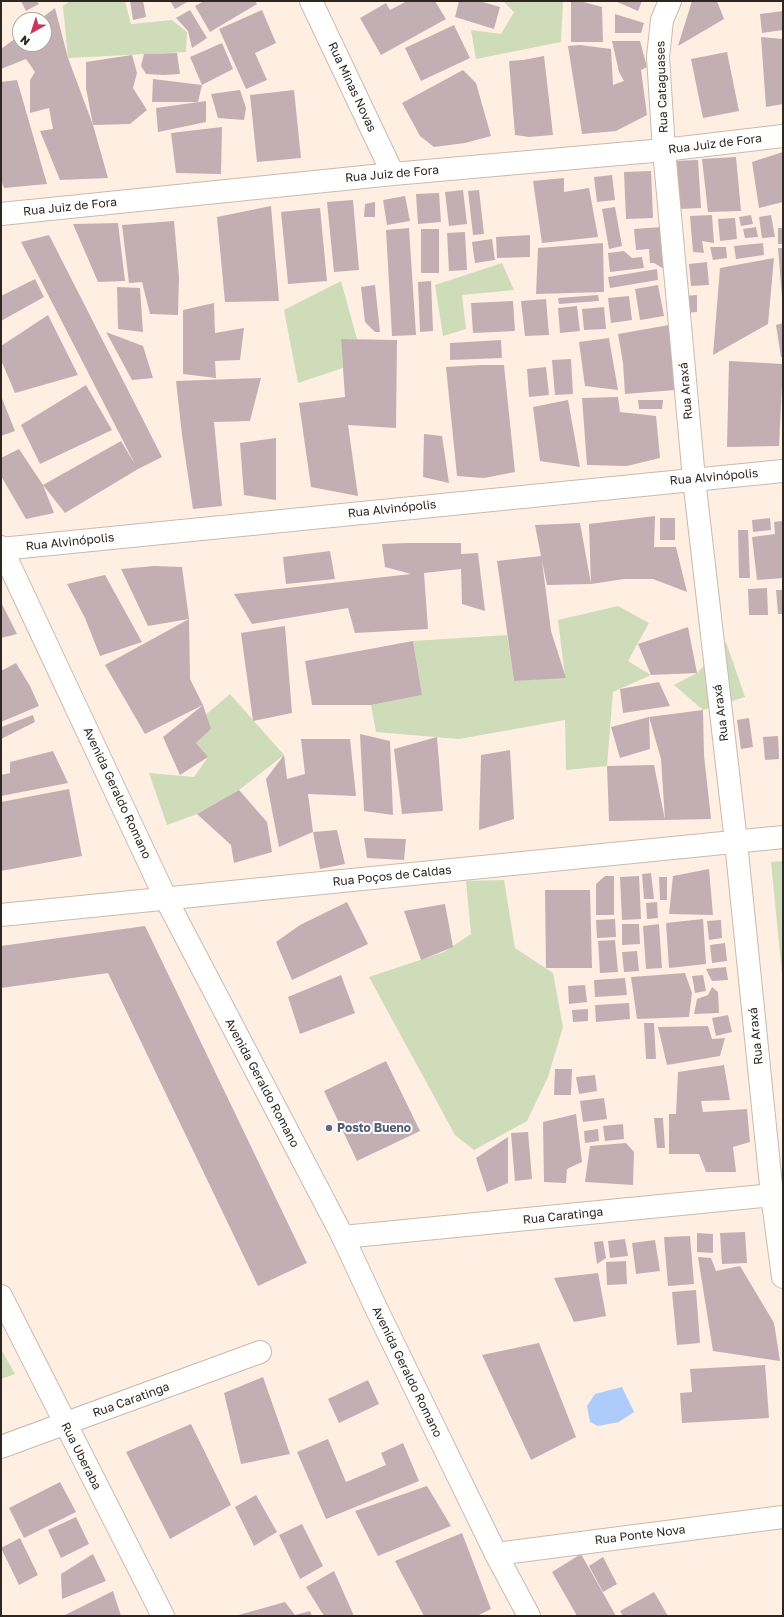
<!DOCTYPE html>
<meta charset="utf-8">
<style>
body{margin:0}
#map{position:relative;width:784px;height:1617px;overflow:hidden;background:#feefe2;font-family:"Golos Text",sans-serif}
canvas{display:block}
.frame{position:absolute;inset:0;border:2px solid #2d2722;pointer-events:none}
.north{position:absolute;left:12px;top:12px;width:40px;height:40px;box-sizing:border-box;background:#fff;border:1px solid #aba9a7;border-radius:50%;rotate:219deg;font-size:11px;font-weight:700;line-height:16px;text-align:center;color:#2d2722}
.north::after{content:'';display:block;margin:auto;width:14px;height:18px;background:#c73860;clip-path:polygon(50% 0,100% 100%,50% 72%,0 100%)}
</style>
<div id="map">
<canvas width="784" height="1617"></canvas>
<div class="frame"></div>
<div class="north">N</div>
</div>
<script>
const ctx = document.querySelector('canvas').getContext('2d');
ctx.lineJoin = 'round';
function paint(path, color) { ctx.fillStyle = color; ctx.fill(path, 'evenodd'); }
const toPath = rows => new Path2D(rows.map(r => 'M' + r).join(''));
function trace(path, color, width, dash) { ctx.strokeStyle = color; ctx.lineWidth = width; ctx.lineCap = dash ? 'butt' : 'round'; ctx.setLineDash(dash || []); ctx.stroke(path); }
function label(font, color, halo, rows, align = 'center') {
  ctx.font = font + ' "Golos Text",sans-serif'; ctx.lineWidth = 4; ctx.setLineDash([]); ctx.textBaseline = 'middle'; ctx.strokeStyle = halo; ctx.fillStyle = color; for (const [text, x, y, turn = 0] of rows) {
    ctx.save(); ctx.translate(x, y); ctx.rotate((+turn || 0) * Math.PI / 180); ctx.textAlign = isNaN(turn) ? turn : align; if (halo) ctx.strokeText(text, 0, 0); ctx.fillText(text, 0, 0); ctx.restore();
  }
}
const green = toPath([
 [70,1,125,1,131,24,172,20,187,32,186,52,68,58,63,6],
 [503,1,563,2,561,42,476,59,471,30,501,34,514,12],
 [502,263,514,290,462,295,466,329,443,336,435,285],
 [341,281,357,339,341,339,343,368,298,383,284,310],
 [618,606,649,623,628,661,651,675,613,692,607,766,566,770,565,720,459,739,376,732,371,705,422,695,413,641,507,635,514,681,565,677,558,620],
 [726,642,745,697,703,710,674,685,697,673],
 [230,694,284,755,239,790,197,814,167,825,149,773,194,777,208,757,196,743,211,729,202,718],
 [783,861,783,984,771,862],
 [504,880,515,948,553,973,563,1027,548,1077,527,1121,474,1150,455,1135,369,977,444,952,471,934,466,881],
 [1,1349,15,1374,1,1379]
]);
const water = toPath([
 [622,1387,634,1412,619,1422,598,1426,590,1422,587,1406,595,1394]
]);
const building = toPath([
 [21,1,37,1,39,4,26,11],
 [130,1,143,1,146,17,133,20],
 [170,1,189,1,175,9],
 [204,1,255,1,257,4,210,32,195,6],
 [407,1,435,1,446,19,381,55,360,18,386,3,390,10],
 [459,1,479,1,500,7,494,29,455,17],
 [571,1,580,1,602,7,603,42,571,42],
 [615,1,642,1,638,11],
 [692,1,717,1,724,19,678,46],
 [55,8,68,58,93,125,108,178,60,180,40,131,53,129,49,108,30,113,30,80,35,72,26,59,1,69,1,49,20,35,20,44,44,44,44,20,39,20],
 [190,10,207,38,192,48,188,31,176,18],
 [262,10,276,43,255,53,267,80,246,89,219,29],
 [783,11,783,30,762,33,760,14],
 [615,14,644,23,641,33,615,33],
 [454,25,470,58,421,81,405,48],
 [761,37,783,39,783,104,766,107],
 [612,41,640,41,647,67,641,70,647,115,616,131,582,134,568,46,580,45,611,49,613,85,624,81,619,72],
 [222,43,233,69,202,85,190,57],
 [727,52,739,111,703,118,691,59],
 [177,53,180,74,163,75,146,74,141,66,144,54],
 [132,55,137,73,133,88,147,110,130,124,93,125,86,88,86,62],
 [544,56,553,135,529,137,515,135,509,61,523,60],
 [463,70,476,83,491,136,465,143,434,147,420,136,402,103],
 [153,79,202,85,198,102,152,102],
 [17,80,47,184,4,188,1,180,1,82],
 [240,90,246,108,244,120,218,118,211,94],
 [294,90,301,158,257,162,250,95],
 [206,101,206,122,158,132,156,108],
 [222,127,221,174,176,173,171,133],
 [783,152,783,202,759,208,752,162],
 [736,157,741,211,708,212,702,159],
 [698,160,701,208,677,209,674,161],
 [651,171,653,218,626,219,624,172],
 [612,175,615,200,597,202,594,177],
 [564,178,564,192,589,188,598,237,542,243,533,181],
 [463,190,467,224,449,226,445,192],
 [479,190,484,234,473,235,468,191],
 [439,193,441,222,418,224,416,194],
 [405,196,410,221,387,225,383,200],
 [353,200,359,270,334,272,327,202],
 [375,202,375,217,364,217,365,204],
 [271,206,279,301,225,302,217,217],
 [615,207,622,246,609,249,602,209],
 [320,208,327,281,288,284,281,212],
 [712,215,714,243,702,241,704,253,693,252,690,216],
 [751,215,753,224,741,226,739,217],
 [771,215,775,237,762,238,759,217],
 [735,218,737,239,720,241,718,219],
 [174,221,179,277,178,315,150,314,142,282,129,283,122,225],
 [118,223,125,281,98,282,73,224],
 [661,227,664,269,654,263,650,263,649,249,636,250,634,229],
 [756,227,758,237,745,238,743,229],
 [409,228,416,335,392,336,386,230],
 [778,228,783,228,783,244,778,244],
 [421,229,439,229,439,273,421,273],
 [465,232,467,270,449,271,447,233],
 [49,235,162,457,138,469,65,513,43,485,54,513,26,519,1,476,1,458,19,449,43,485,121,441,135,464,21,242],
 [530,235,530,257,497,258,496,237],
 [492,239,495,260,475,263,472,242],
 [603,243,604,292,536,294,538,248],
 [763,243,764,255,736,259,734,246],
 [710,247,726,247,727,258,713,260],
 [778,248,783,248,783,298,782,298],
 [624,251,632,258,642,257,644,268,610,272,608,253],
 [774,258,768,324,713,355,720,268],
 [707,262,709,285,691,286,689,264],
 [657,269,658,280,610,288,608,277],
 [35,279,44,297,1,321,1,296],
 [431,281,433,331,420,332,418,282],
 [375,285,380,332,375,332,365,322,361,287],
 [658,285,664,316,640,320,635,289],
 [117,287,140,288,143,332,118,329],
 [598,295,599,301,559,304,558,298],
 [697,295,697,312,686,313,685,296],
 [629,296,632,320,611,323,608,298],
 [546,299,549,335,525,336,521,301],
 [513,301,515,331,473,333,471,303],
 [214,303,215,333,244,328,240,360,215,361,216,378,183,374,183,310],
 [577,306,580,331,560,333,558,308],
 [604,307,606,329,584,330,582,309],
 [48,315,78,375,15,393,1,360,1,346],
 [783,323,783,357,781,357,776,325],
 [669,325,675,390,625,394,623,363,618,334],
 [106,332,143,346,153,378,132,380],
 [609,338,618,390,585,386,579,342],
 [341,339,397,340,396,428,348,425,358,496,311,487,299,403,345,397],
 [501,340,502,358,450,360,450,343],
 [571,359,573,394,555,395,552,360],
 [729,361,783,364,779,446,727,447],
 [481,365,504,365,515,472,484,478,457,476,446,367],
 [546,367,549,395,529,397,527,369],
 [261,378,250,421,214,422,222,506,193,509,182,435,176,381],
 [86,385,112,430,40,464,21,425],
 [1,396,15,431,1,436],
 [618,397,620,412,656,416,660,458,627,466,587,465,582,398],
 [568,400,580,467,540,461,533,407],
 [638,400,663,400,662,409,639,409],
 [424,434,442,436,449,483,423,477],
 [276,438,276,500,244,495,240,443],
 [655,516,654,547,676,547,687,592,653,579,624,579,591,584,589,524],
 [660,518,675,518,675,540,660,540],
 [770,518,771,530,753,532,752,520],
 [783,521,783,578,757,580,752,537,775,534,774,522],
 [580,523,591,584,547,585,542,561,551,631,566,678,514,681,497,561,541,556,535,525],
 [738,530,748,530,750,578,739,578],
 [408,543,461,543,461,554,478,553,485,611,462,604,461,569,424,573,428,629,355,633,348,608,252,624,234,594,411,574,385,567,382,544],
 [330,551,335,579,286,584,283,557],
 [154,566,182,567,189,619,148,626,121,569],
 [105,575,142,642,100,656,85,618,67,584],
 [767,588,768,615,749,615,748,589],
 [776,590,783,590,783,614,778,614],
 [1,602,17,634,1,638],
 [189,619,190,679,203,705,145,734,105,665],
 [285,626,292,713,253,721,241,633],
 [688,627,697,673,651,675,638,644],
 [413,641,422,695,371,705,312,705,305,661],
 [16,663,30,686,39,706,1,722,1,671],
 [659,682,670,706,623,713,620,689],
 [203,705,211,729,196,743,208,757,180,775,163,737],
 [703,710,704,755,711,819,665,820,661,759,649,717],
 [33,715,35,722,1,739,1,727],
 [649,717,650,749,620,758,611,727],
 [749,718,753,747,741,749,737,720],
 [360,734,390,741,393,815,364,811],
 [778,736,779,759,765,760,763,737],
 [437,737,443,811,402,814,394,749],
 [301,739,350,739,356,796,308,794,313,832,279,847,266,779,284,755,287,779,305,774],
 [510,750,514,819,479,830,481,755],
 [53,751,68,783,1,796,1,775,10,773,10,762],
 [654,765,665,820,609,821,607,766],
 [69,789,82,856,1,871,1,802],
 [239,790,267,822,272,852,234,863,231,845,197,814],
 [337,830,345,864,320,869,313,832],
 [364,838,406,839,404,860,367,858],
 [709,869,713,915,669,914,673,876],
 [651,873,654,899,644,899,642,874],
 [605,876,614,876,614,915,596,915,596,884],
 [639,876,641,919,622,920,620,877],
 [659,877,667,877,667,900,660,900],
 [545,890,590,890,592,968,546,968],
 [347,902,368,944,292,980,276,942,300,925],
 [657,902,658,918,647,919,646,903],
 [445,904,453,947,421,960,404,911],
 [615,919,616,937,597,938,596,920],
 [703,919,706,964,669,968,666,923],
 [721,920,722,938,709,940,707,921],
 [622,924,639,924,640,944,622,945],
 [659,924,662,968,646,969,643,926],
 [145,926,307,1263,258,1286,108,973,1,988,1,946],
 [615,940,618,972,600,973,598,941],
 [725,943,727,961,712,963,710,945],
 [637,951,639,971,624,972,622,952],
 [726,967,728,980,712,981,706,969],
 [685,973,692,993,689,1017,637,1019,631,977],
 [341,975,355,1013,300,1034,288,997],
 [703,975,706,991,695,993,692,976],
 [625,978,627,995,595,997,594,980],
 [585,985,587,1002,569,1004,568,986],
 [712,987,718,992,719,1013,694,1014,697,999,708,995],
 [629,1003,630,1019,596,1022,595,1005],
 [588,1009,588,1021,573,1022,572,1010],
 [728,1015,732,1032,716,1036,712,1018],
 [644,1023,654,1023,656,1059,646,1059],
 [708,1026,712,1039,725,1038,720,1056,667,1065,658,1027],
 [386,1061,420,1131,357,1161,324,1091],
 [724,1065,730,1100,701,1101,703,1112,747,1109,750,1142,733,1147,736,1172,706,1172,699,1154,669,1154,669,1114,676,1114,678,1072],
 [555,1069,572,1069,571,1095,554,1095],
 [595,1075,597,1091,579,1094,576,1077],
 [604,1098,607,1119,583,1122,580,1101],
 [576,1114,582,1162,567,1169,566,1183,544,1182,543,1122],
 [654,1118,663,1118,665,1148,657,1148],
 [623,1124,624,1139,605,1141,603,1126],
 [598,1129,599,1141,585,1143,584,1131],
 [528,1132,532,1179,515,1181,511,1133],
 [508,1137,508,1183,487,1192,476,1158],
 [626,1143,634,1152,633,1185,585,1182,590,1146],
 [745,1232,747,1263,722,1264,720,1233],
 [697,1233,713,1234,713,1253,697,1252],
 [690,1236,694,1284,668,1286,664,1237],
 [625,1239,628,1256,610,1258,608,1241],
 [655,1240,660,1271,636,1274,632,1243],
 [603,1241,606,1258,597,1264,594,1242],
 [698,1257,711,1258,716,1271,740,1266,774,1323,780,1361,713,1351],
 [626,1261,627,1284,607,1285,606,1262],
 [598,1273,606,1316,574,1322,554,1278],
 [696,1290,700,1343,677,1345,672,1292],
 [539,1343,576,1437,531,1460,482,1355],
 [765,1365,769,1418,682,1423,680,1393,692,1392,690,1369],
 [263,1377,290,1454,241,1464,224,1393],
 [368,1380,379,1404,339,1423,328,1399],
 [191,1424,231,1505,170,1539,126,1452],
 [328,1439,346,1482,386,1465,381,1453,403,1443,419,1481,326,1519,297,1452],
 [60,1482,76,1512,24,1538,9,1508],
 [427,1486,451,1526,378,1556,355,1511],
 [256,1495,277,1532,254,1546,235,1507],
 [76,1517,89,1544,61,1558,48,1530],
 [302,1524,323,1566,300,1579,279,1535],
 [462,1533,491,1609,477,1616,424,1616,395,1561],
 [20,1538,38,1575,19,1585,1,1548],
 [93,1554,106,1581,62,1599,61,1574],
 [581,1554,616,1616,577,1616,552,1572],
 [603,1557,617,1584,603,1592,589,1566],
 [334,1571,354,1616,324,1616,306,1587],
 [113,1591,121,1616,63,1616],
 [654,1592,668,1616,623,1616,620,1611],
 [285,1602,295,1615,310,1611,312,1616,235,1616]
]);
const minor = toPath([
 [311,1,393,174],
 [670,1,662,20,658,57,664,150,694,479,736,842,772,1195,783,1277],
 [1,214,393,174,664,150,783,136],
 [1,549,783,471],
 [1,915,783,837],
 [343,1237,783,1194],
 [1,1296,163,1616],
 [1,1447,260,1352],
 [496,1554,783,1517]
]);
const major = toPath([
 [1,547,166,899,343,1237,376,1308,496,1554,529,1616]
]);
const markers = [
 [329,1128,4,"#5c6f8a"]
];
const streetNames = [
 ["Rua Minas Novas",352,87,65],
 ["Rua Cataguases",662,87,-92],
 ["Rua Juiz de Fora",715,144,-7],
 ["Rua Juiz de Fora",392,174,-5],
 ["Rua Juiz de Fora",70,207,-6],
 ["Rua Araxá",686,391,-95],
 ["Rua Alvinópolis",714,477,-5],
 ["Rua Alvinópolis",392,509,-6],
 ["Rua Alvinópolis",70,542,-6],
 ["Rua Araxá",721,713,-97],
 ["Avenida Geraldo Romano",117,793,65],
 ["Rua Poços de Caldas",392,876,-6],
 ["Rua Araxá",756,1036,-96],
 ["Avenida Geraldo Romano",262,1083,62],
 ["Rua Caratinga",563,1216,-6],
 ["Avenida Geraldo Romano",407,1372,64],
 ["Rua Caratinga",131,1400,-20],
 ["Rua Uberaba",81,1456,63],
 ["Rua Ponte Nova",640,1535,-7]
];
const serviceNames = [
 ["Posto Bueno",337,1128]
];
paint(green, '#cedcb9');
paint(water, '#aeccfb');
paint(building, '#c3aeb4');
trace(minor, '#c9baae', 24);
trace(major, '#c9baae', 24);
trace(minor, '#fff', 22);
trace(major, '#fff', 22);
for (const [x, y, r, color] of markers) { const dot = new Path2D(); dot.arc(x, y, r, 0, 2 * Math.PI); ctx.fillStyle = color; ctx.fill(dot); trace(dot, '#fff', 1.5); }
label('12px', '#2d2722', '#fff', streetNames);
label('bold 12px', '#4e5e75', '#fff', serviceNames, 'left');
</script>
